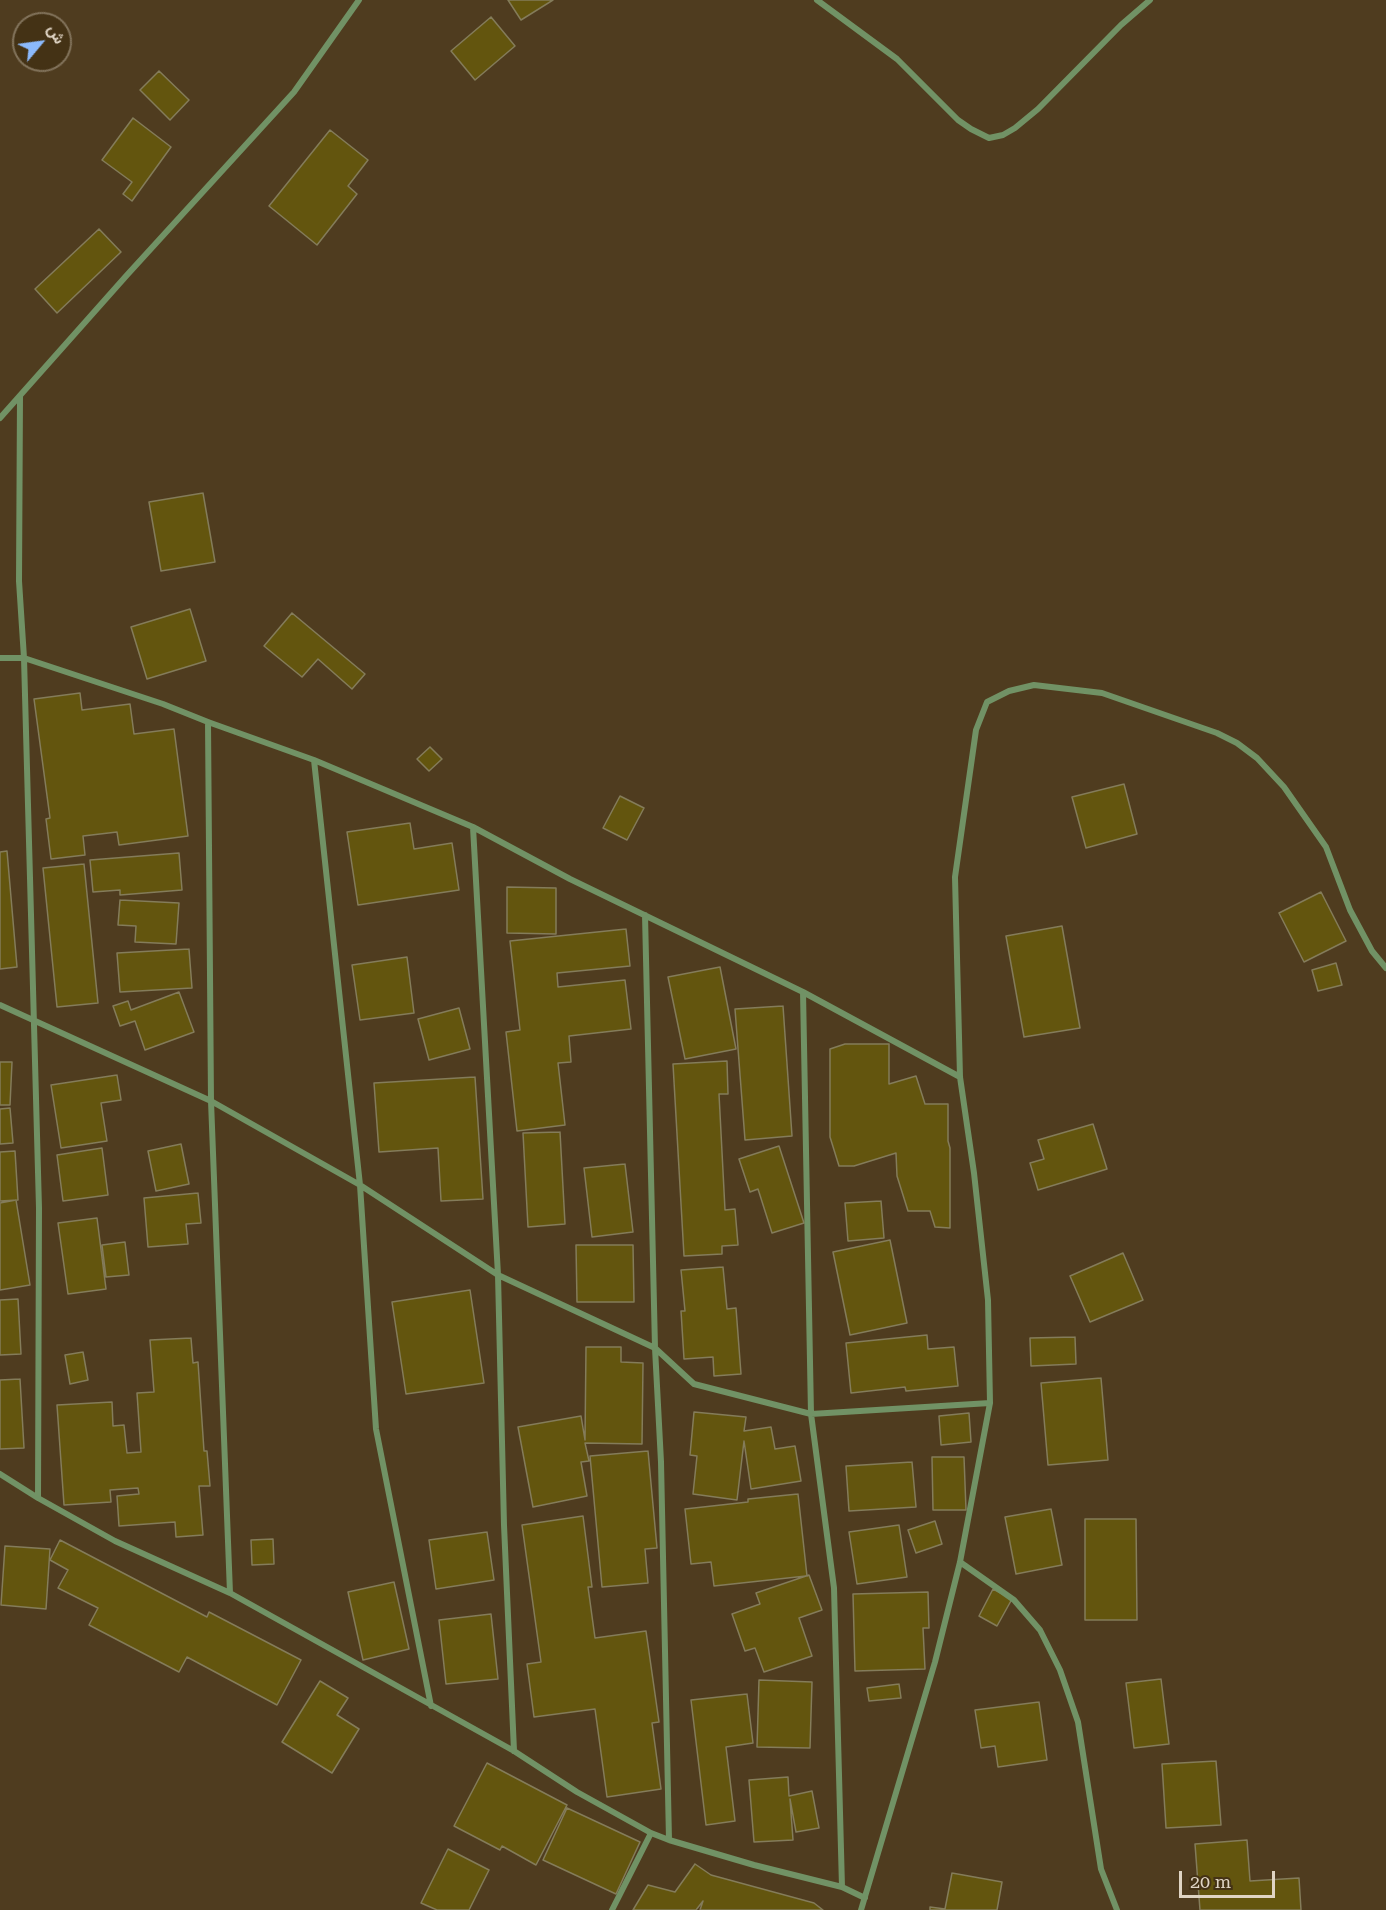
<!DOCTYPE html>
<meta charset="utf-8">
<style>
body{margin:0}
#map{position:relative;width:1386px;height:1910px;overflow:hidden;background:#4f3c1f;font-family:"Roboto Serif",Vazirmatn,serif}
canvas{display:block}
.north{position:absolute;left:12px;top:12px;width:60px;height:60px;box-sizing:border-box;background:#443215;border:2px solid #82735b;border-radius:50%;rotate:61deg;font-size:16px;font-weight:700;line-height:24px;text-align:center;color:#dfd4c4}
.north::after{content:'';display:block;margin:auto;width:21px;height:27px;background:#8bb9fc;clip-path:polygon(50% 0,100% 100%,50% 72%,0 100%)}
.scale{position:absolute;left:1179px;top:1871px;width:96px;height:27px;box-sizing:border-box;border:3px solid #dfd4c4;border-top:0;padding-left:8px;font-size:18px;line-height:21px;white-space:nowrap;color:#dfd4c4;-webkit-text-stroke:4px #443215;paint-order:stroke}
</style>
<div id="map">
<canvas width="1386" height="1910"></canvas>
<div class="north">ش</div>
<div class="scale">20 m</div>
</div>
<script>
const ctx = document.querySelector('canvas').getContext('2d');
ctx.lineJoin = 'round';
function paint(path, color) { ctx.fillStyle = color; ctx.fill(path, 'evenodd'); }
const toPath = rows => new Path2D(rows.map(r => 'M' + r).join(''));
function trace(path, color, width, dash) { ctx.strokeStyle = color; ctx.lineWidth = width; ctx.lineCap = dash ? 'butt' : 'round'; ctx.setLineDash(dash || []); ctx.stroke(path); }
const building = toPath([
 [508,0,553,0,521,20,508,0],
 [491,17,515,46,475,80,451,51,491,17],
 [159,71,189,100,170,120,140,90,159,71],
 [133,118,171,147,132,201,123,194,132,182,102,160,133,118],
 [330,130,368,160,348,186,357,194,317,245,269,206,330,130],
 [99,229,121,252,57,313,35,289,99,229],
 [203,493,215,562,161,571,149,502,203,493],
 [190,609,206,661,147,679,131,627,190,609],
 [292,613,365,674,352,689,318,659,302,677,264,646,292,613],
 [80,693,82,710,130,704,134,734,174,729,188,836,119,845,117,832,83,836,85,855,51,859,46,819,50,818,34,699,80,693],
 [430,747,442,759,429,771,417,759,430,747],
 [1124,784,1137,834,1086,848,1072,797,1124,784],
 [620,796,644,808,627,840,603,828,620,796],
 [410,823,414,849,452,843,459,890,358,905,347,832,410,823],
 [7,851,17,967,0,969,0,852,7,851],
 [179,853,182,890,120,895,120,890,93,892,90,860,179,853],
 [84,864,98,1003,57,1007,43,868,84,864],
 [507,887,556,888,556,934,507,933,507,887],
 [1321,892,1346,941,1304,962,1279,913,1321,892],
 [120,900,179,903,176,944,135,942,136,926,118,925,120,900],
 [1062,926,1080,1028,1024,1037,1006,936,1062,926],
 [626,929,630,966,557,973,558,987,625,980,631,1029,569,1036,571,1062,558,1063,565,1125,517,1131,506,1032,520,1030,510,941,626,929],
 [189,949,192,988,120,992,117,953,189,949],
 [407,957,414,1013,360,1020,352,965,407,957],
 [1336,963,1342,985,1318,991,1312,970,1336,963],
 [720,967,736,1049,685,1059,668,977,720,967],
 [179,992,194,1032,145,1050,135,1021,120,1026,113,1006,128,1001,131,1010,179,992],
 [783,1006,792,1136,745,1140,735,1009,783,1006],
 [459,1008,470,1049,429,1060,418,1019,459,1008],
 [845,1044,889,1044,889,1084,916,1076,925,1104,948,1104,948,1141,950,1148,950,1228,935,1227,930,1211,908,1211,897,1176,896,1153,854,1166,839,1166,830,1137,830,1049,845,1044],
 [727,1061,728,1094,719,1094,725,1210,735,1209,738,1245,722,1246,722,1254,684,1256,673,1064,727,1061],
 [0,1062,12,1062,10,1105,0,1105,0,1062],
 [117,1075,121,1100,101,1103,107,1141,61,1148,51,1085,117,1075],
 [475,1077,483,1199,441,1201,438,1148,379,1152,374,1083,475,1077],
 [10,1108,13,1143,0,1144,0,1109,10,1108],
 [1093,1124,1107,1169,1038,1190,1030,1163,1044,1159,1038,1140,1093,1124],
 [560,1132,565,1224,528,1227,523,1133,560,1132],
 [181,1144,189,1184,156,1191,148,1151,181,1144],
 [779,1146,804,1223,772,1233,758,1189,750,1192,739,1159,779,1146],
 [102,1148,108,1195,63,1201,57,1155,102,1148],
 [15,1151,18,1200,0,1201,0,1152,15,1151],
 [625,1164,633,1232,592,1237,584,1168,625,1164],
 [198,1193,201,1223,186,1224,188,1244,148,1247,144,1198,198,1193],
 [16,1200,30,1285,0,1290,0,1203,16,1200],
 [881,1201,884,1238,848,1241,845,1203,881,1201],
 [97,1218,106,1289,68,1294,58,1223,97,1218],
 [890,1240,907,1323,850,1335,833,1252,890,1240],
 [125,1242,129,1275,106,1277,102,1245,125,1242],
 [576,1245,633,1245,634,1302,577,1302,576,1245],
 [1123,1253,1143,1300,1090,1322,1070,1276,1123,1253],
 [723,1267,727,1309,736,1308,741,1374,714,1376,713,1357,684,1359,681,1311,685,1311,681,1270,723,1267],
 [470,1290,484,1383,406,1394,392,1302,470,1290],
 [18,1299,21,1354,0,1355,0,1300,18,1299],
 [927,1335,928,1349,954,1347,958,1386,906,1391,905,1387,851,1393,846,1343,927,1335],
 [1075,1337,1076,1364,1031,1366,1030,1338,1075,1337],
 [191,1338,193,1363,198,1362,204,1451,207,1451,210,1486,199,1486,203,1535,176,1537,175,1522,119,1526,117,1496,139,1494,138,1488,110,1490,111,1502,64,1505,57,1405,112,1402,113,1426,124,1425,127,1453,141,1452,137,1393,154,1392,150,1340,191,1338],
 [586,1347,621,1347,621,1362,643,1363,642,1444,585,1443,589,1461,581,1462,587,1496,533,1507,518,1427,581,1416,585,1440,586,1347],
 [83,1352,88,1380,70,1384,65,1355,83,1352],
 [1101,1378,1108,1460,1048,1465,1041,1383,1101,1378],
 [20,1379,24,1448,0,1449,0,1380,20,1379],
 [694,1412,746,1417,744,1431,771,1427,775,1449,795,1446,801,1481,751,1489,744,1441,737,1500,693,1494,697,1456,690,1455,694,1412],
 [969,1413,971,1442,941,1445,939,1416,969,1413],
 [648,1451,657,1548,645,1549,648,1583,602,1587,590,1456,648,1451],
 [932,1457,964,1457,966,1510,933,1510,932,1457],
 [912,1462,916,1507,849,1511,846,1466,912,1462],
 [798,1494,807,1576,809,1575,822,1610,799,1618,812,1656,764,1672,755,1648,745,1651,732,1614,760,1604,756,1593,806,1576,714,1586,711,1562,691,1564,685,1509,748,1502,748,1499,798,1494],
 [1051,1509,1062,1565,1016,1574,1005,1517,1051,1509],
 [583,1516,592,1587,588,1587,595,1638,646,1631,659,1722,652,1723,661,1789,607,1797,595,1709,534,1717,527,1664,541,1662,522,1525,583,1516],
 [1085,1519,1136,1519,1137,1620,1085,1620,1085,1519],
 [935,1521,942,1544,916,1553,908,1530,935,1521],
 [899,1525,907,1577,857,1584,849,1532,899,1525],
 [487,1532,494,1580,436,1589,429,1540,487,1532],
 [273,1539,274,1564,252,1565,251,1540,273,1539],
 [60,1540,207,1617,209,1612,301,1660,277,1705,187,1657,179,1672,89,1625,98,1608,58,1588,68,1570,50,1560,60,1540],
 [5,1546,50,1549,46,1609,1,1605,5,1546],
 [394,1582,409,1649,363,1660,348,1592,394,1582],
 [993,1589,1012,1599,997,1626,979,1616,993,1589],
 [928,1592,929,1628,923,1628,925,1669,855,1671,853,1594,928,1592],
 [491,1614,498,1679,446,1684,439,1620,491,1614],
 [1161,1679,1169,1744,1134,1748,1126,1683,1161,1679],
 [759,1680,812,1682,810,1748,757,1747,759,1680],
 [320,1681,348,1698,337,1715,359,1729,332,1773,282,1742,320,1681],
 [899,1684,901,1698,869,1701,867,1688,899,1684],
 [747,1694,753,1743,726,1747,735,1821,706,1825,691,1700,747,1694],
 [1039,1702,1047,1760,998,1767,995,1746,981,1748,975,1710,1039,1702],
 [1216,1761,1221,1825,1166,1828,1162,1764,1216,1761],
 [487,1763,567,1805,536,1865,502,1846,500,1850,454,1826,487,1763],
 [788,1777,789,1796,812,1791,819,1828,796,1832,790,1799,793,1840,754,1842,749,1780,788,1777],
 [567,1808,640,1842,616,1894,543,1860,567,1808],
 [1247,1840,1250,1881,1299,1878,1301,1910,1200,1910,1195,1844,1247,1840],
 [448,1849,489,1870,469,1910,437,1910,421,1903,448,1849],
 [695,1864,711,1875,814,1903,823,1910,700,1910,703,1901,696,1910,633,1910,648,1885,675,1892,695,1864],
 [952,1873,1002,1882,997,1910,930,1910,930,1907,945,1909,952,1873]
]);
const minor = toPath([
 [817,0,897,59,958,120,971,129,989,138,1003,135,1015,128,1038,109,1121,25,1150,0],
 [20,397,19,581,24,658,39,1208,38,1498,115,1541,230,1593,514,1751,577,1792,651,1833,669,1840,754,1865,842,1887,865,1898],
 [0,418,127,275,294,92,359,0],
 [0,658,24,658,163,704,208,722,314,760,473,827,570,879,803,992,960,1077],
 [208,722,211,1101,230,1593],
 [314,760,360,1185,376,1429,431,1706],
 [473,827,498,1275,504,1525,514,1751],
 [645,915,655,1348,661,1462,669,1840],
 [803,992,811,1414,834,1588,842,1887],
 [0,1005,211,1101,360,1185,498,1275,655,1348,694,1384,811,1414,990,1403],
 [0,1474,38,1498],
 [960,1562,1014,1600,1040,1630,1060,1670,1078,1722,1101,1869,1117,1910],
 [612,1910,651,1833],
 [861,1910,935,1662,960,1562,990,1403,988,1300,974,1173,960,1077,955,877,976,730,987,702,1009,691,1034,685,1102,693,1217,733,1237,743,1257,758,1284,787,1326,847,1350,910,1372,951,1386,968]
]);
paint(building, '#63550e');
trace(building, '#847c5a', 1.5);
trace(minor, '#719265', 6);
</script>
